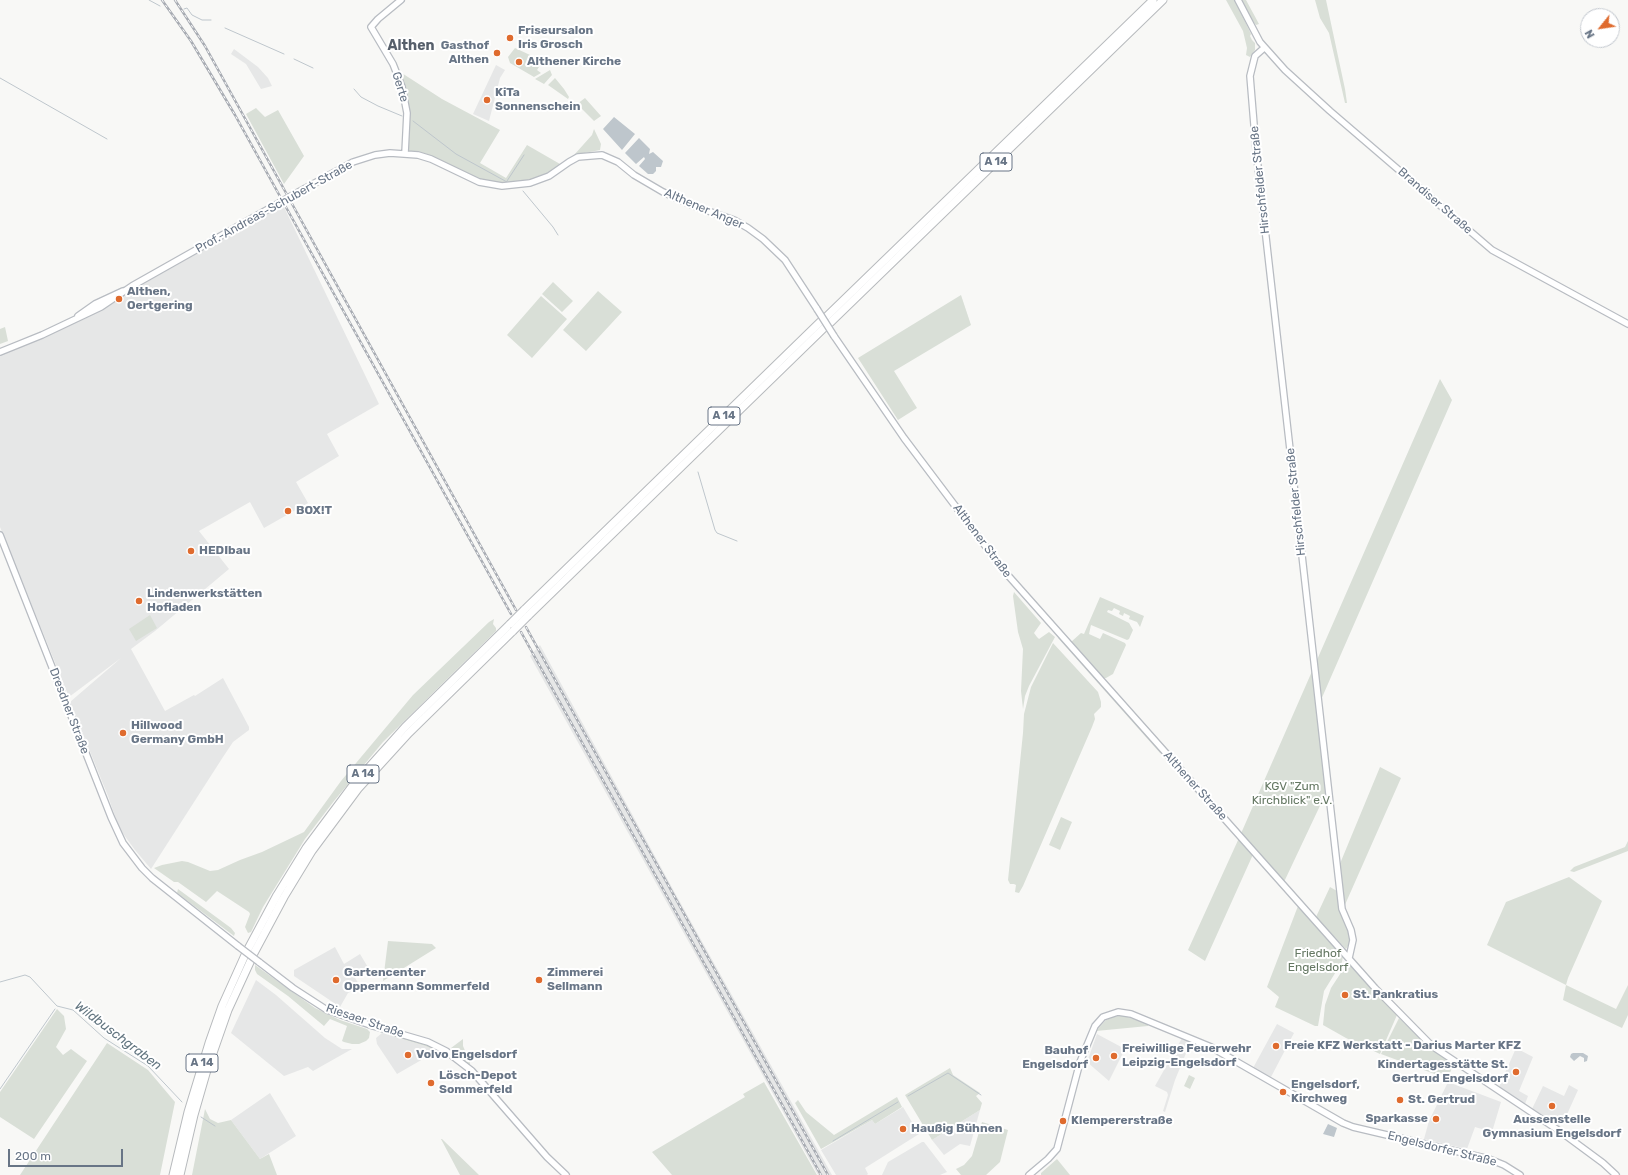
<!DOCTYPE html>
<meta charset="utf-8">
<style>
body{margin:0}
#map{position:relative;width:1628px;height:1175px;overflow:hidden;background:#f8f8f6;font-family:Rubik,sans-serif}
canvas{display:block}
.north{position:absolute;left:1580px;top:8px;width:40px;height:40px;box-sizing:border-box;background:#fff;border:1px solid #c3c8cf;border-radius:50%;rotate:240deg;font-size:11px;font-weight:700;line-height:16px;text-align:center;color:#687586}
.north::after{content:'';display:block;margin:auto;width:14px;height:18px;background:#df6b2e;clip-path:polygon(50% 0,100% 100%,50% 72%,0 100%)}
.scale{position:absolute;left:8px;top:1149px;width:115px;height:18px;box-sizing:border-box;border:2px solid #687586;border-top:0;padding-left:5px;font-size:12px;line-height:14px;white-space:nowrap;color:#687586;-webkit-text-stroke:3px #fff;paint-order:stroke}
</style>
<div id="map">
<canvas width="1628" height="1175"></canvas>
<div class="north">N</div>
<div class="scale">200 m</div>
</div>
<script>
const ctx = document.querySelector('canvas').getContext('2d');
ctx.lineJoin = 'round';
function paint(path, color) { ctx.fillStyle = color; ctx.fill(path, 'evenodd'); }
const toPath = rows => new Path2D(rows.map(r => 'M' + r).join(''));
function trace(path, color, width, dash) { ctx.strokeStyle = color; ctx.lineWidth = width; ctx.lineCap = dash ? 'butt' : 'round'; ctx.setLineDash(dash || []); ctx.stroke(path); }
function label(font, color, halo, rows, align = 'center') {
  ctx.font = font + ' Rubik,sans-serif'; ctx.lineWidth = 4; ctx.setLineDash([]); ctx.textBaseline = 'middle'; ctx.strokeStyle = halo; ctx.fillStyle = color; for (const [text, x, y, turn = 0] of rows) {
    ctx.save(); ctx.translate(x, y); ctx.rotate((+turn || 0) * Math.PI / 180); ctx.textAlign = isNaN(turn) ? turn : align; if (halo) ctx.strokeText(text, 0, 0); ctx.fillText(text, 0, 0); ctx.restore();
  }
}
const built = toPath([
 [234,49,258,67,268,78,272,86,261,89,246,64,231,54],
 [496,65,505,70,500,78,489,121,473,114],
 [283,205,379,404,327,434,339,456,296,482,308,503,264,528,250,502,199,531,229,569,155,631,131,649,165,711,194,695,195,696,223,678,249,727,249,730,233,742,223,757,151,869,135,850,119,828,108,796,70,702,121,658,69,697,0,527,0,353,28,344,58,331,92,313],
 [540,645,675,893,832,1175,818,1175,530,656],
 [335,947,344,964,360,954,369,969,355,978,361,987,348,993,340,1007,294,976,294,970],
 [256,980,276,995,325,1038,342,1049,352,1049,313,1071,308,1067,284,1076,231,1033],
 [1277,1024,1294,1033,1271,1077,1253,1068],
 [382,1033,425,1046,437,1051,397,1074,377,1044,376,1038],
 [1097,1034,1125,1049,1109,1081,1087,1062],
 [1182,1038,1191,1041,1175,1080,1165,1112,1163,1111,1168,1095,1167,1092,1155,1086],
 [1516,1048,1533,1057,1519,1091,1528,1096,1525,1104,1499,1087],
 [1448,1082,1501,1102,1492,1132,1475,1127,1467,1149,1424,1139,1429,1121],
 [1569,1085,1578,1090,1564,1121,1558,1127,1532,1109,1543,1086,1564,1096],
 [270,1093,296,1136,260,1159,231,1120],
 [903,1107,919,1134,865,1168,868,1174,867,1175,836,1175,821,1150,872,1120,875,1124],
 [980,1110,970,1146,960,1144,944,1155,932,1140],
 [922,1142,924,1142,947,1172,940,1175,882,1175,888,1162]
]);
const green = toPath([
 [1226,0,1235,0,1251,34,1250,36,1252,40,1255,43,1255,50,1250,57,1246,55,1247,48,1243,31],
 [1239,0,1246,0,1259,24,1256,25,1248,15],
 [1315,0,1326,0,1345,89,1347,103,1345,103,1329,33,1320,18],
 [515,48,543,61,537,70,541,73,534,77,510,63,508,57],
 [394,68,442,99,500,130,480,163,506,178,527,145,560,164,562,167,537,181,490,185,443,164,405,153,407,113],
 [550,70,552,75,544,84,535,79],
 [555,78,564,89,569,97,568,99,548,85],
 [585,98,601,116,594,121,577,104],
 [256,108,265,117,278,110,304,156,284,184,246,114],
 [594,129,601,144,600,150,574,155,592,135],
 [553,282,573,301,562,312,542,294],
 [598,291,622,312,586,351,563,330],
 [961,295,971,325,894,371,917,408,898,420,858,358],
 [541,296,567,319,532,358,507,335],
 [5,327,8,341,0,344,0,329],
 [1440,379,1452,400,1317,709,1326,793,1284,882,1255,850,1205,961,1188,950,1239,838],
 [1014,592,1041,623,1034,633,1037,637,1039,639,1049,632,1055,637,1029,686,1025,696,1023,709,1021,691,1023,649,1018,632,1013,596],
 [1100,597,1144,616,1140,627,1137,622,1129,619,1130,616,1124,613,1123,616,1119,614,1120,611,1114,608,1112,611,1108,610,1107,612,1129,623,1133,630,1129,639,1127,640,1091,625,1089,634,1100,639,1103,633,1125,643,1126,645,1113,674,1106,678,1103,678,1071,642,1081,633,1084,634],
 [150,615,157,628,136,641,129,629],
 [494,619,493,624,496,628,496,631,383,742,334,801,305,839,263,907,251,932,248,933,245,927,250,914,249,912,217,891,206,902,178,882,174,882,154,868,162,865,182,861,188,862,210,871,218,870,240,860,262,852,304,832,341,781,413,695,489,622],
 [1058,638,1060,638,1163,754,1160,753],
 [1053,643,1098,692,1101,702,1101,707,1094,714,1095,719,1092,727,1023,886,1019,893,1015,892,1016,885,1014,884,1010,884,1008,880,1023,733,1024,714,1031,687],
 [1380,767,1401,778,1344,907,1339,866],
 [1061,817,1072,822,1060,850,1049,845],
 [1628,841,1628,851,1574,872,1570,871,1574,867,1625,847],
 [1569,877,1602,901,1568,978,1566,985,1616,1009,1628,985,1628,1015,1622,1028,1563,1000,1566,985,1487,945,1506,902],
 [1330,887,1337,891,1340,910,1349,934,1350,943,1346,949,1316,917],
 [178,889,231,928,235,933,234,936,177,893],
 [1298,906,1343,956,1342,962,1324,991,1318,1026,1315,1026,1275,1007,1279,997,1267,987],
 [388,941,432,944,436,948,383,981],
 [1351,964,1397,1015,1380,1054,1346,1038,1323,1025,1325,1005,1331,988,1344,968],
 [255,965,315,1008,340,1020,367,1029,370,1032,369,1038,366,1041,359,1044,352,1044,344,1042,342,1041,347,1026,330,1019,324,1026,288,996,257,974,255,970],
 [57,1009,64,1016,66,1029,56,1047,63,1055,71,1049,87,1061,34,1139,0,1117,0,1092],
 [1122,1015,1148,1024,1148,1026,1096,1031,1106,1020,1113,1017],
 [1399,1018,1425,1043,1453,1064,1448,1079,1381,1054],
 [385,1032,429,1045,441,1051,427,1060,425,1058,437,1051,425,1046,385,1034],
 [463,1039,463,1046,470,1062,470,1065,451,1051,451,1048],
 [107,1043,148,1070,175,1102,160,1175,20,1175],
 [950,1068,953,1075,980,1093,976,1096,982,1103,980,1110,932,1140,905,1095],
 [1189,1075,1195,1078,1190,1089,1184,1086],
 [764,1082,817,1175,672,1175,652,1152,745,1097,743,1094],
 [897,1097,902,1107,875,1124,872,1120,821,1149,795,1103,798,1100,806,1112,834,1135],
 [205,1109,210,1119,218,1123,231,1120,260,1159,269,1154,277,1175,192,1175],
 [982,1122,1008,1130,1000,1162,986,1175,961,1175,956,1169,964,1165,972,1156],
 [441,1139,442,1139,479,1175,460,1175],
 [1057,1159,1070,1175,1041,1175,1041,1173]
]);
const water = toPath([
 [614,117,635,134,622,150,603,129],
 [639,138,650,149,649,154,653,152,663,161,661,167,656,167,656,171,653,174,648,174,639,166,645,159,644,157,636,164,625,153],
 [1573,1053,1583,1053,1588,1056,1587,1061,1584,1062,1584,1058,1580,1056,1574,1061,1570,1057,1571,1054],
 [1328,1124,1337,1128,1334,1137,1323,1134]
]);
const stream = toPath([
 [149,0,160,6],
 [184,9,187,8,192,15,202,20,211,20],
 [225,28,284,54],
 [294,59,313,68],
 [0,78,107,139],
 [354,89,361,97,378,106,402,116],
 [413,121,456,154,507,182],
 [507,181,524,155],
 [523,191,553,227,558,235],
 [698,472,715,530,717,533,737,541],
 [0,982,25,975,30,977,57,1006,73,1010,104,1038,148,1066,182,1102],
 [0,1089,55,1009],
 [908,1096,948,1073,981,1095],
 [201,1117,215,1126],
 [833,1141,898,1102]
]);
const secondary = toPath([
 [401,0,378,19,371,27,393,64,402,87,407,113,405,153],
 [1238,0,1260,42,1285,70,1330,111,1492,250,1628,324],
 [1264,48,1255,56,1250,76,1256,149,1342,909,1351,930,1353,940,1349,958],
 [293,195,353,162,375,155,390,153,418,155,431,159,479,182,502,186,530,183,549,176,569,162,578,157,602,155,618,162,634,175,663,192,694,206,734,220,748,228,763,239,785,260,817,309],
 [78,316,95,304,123,291],
 [834,336,904,438,1005,572,1375,988,1432,1046,1561,1132,1603,1163,1616,1175],
 [0,352,42,335,101,307,132,286,279,203],
 [0,535,111,817,123,843,142,868,152,878,238,946],
 [259,962,293,988,327,1010,373,1026,428,1042,446,1051,472,1071,547,1157,566,1175],
 [1029,1175,1048,1159,1057,1149,1080,1062,1095,1026,1103,1017,1118,1012,1131,1014,1211,1047,1343,1123,1353,1127,1489,1159,1504,1165,1520,1175]
]);
const highway = toPath([
 [826,317,1153,0],
 [830,323,1163,0],
 [524,610,820,322],
 [528,616,824,328],
 [248,949,277,895,306,848,353,785,405,727,510,624],
 [254,953,284,897,312,851,358,789,409,733,513,631],
 [173,1175,188,1112,209,1043,222,1006,245,955],
 [180,1175,194,1115,207,1070,228,1010,251,960]
]);
const rail = toPath([
 [162,0,191,41,235,115,511,614],
 [175,0,205,46,221,75,516,610],
 [526,627,828,1175],
 [521,632,821,1175]
]);
const secondaryBridge = toPath([
 [279,203,293,195],
 [817,309,834,336],
 [238,946,259,962]
]);
const highwayBridge = toPath([
 [510,624,524,610],
 [513,631,528,616]
]);
const markers = [
 [510,38,4,"#df6b2e"],
 [497,53,4,"#df6b2e"],
 [519,62,4,"#df6b2e"],
 [487,100,4,"#df6b2e"],
 [119,299,4,"#df6b2e"],
 [288,511,4,"#df6b2e"],
 [191,551,4,"#df6b2e"],
 [139,601,4,"#df6b2e"],
 [123,733,4,"#df6b2e"],
 [336,980,4,"#df6b2e"],
 [539,980,4,"#df6b2e"],
 [1345,995,4,"#df6b2e"],
 [1276,1046,4,"#df6b2e"],
 [408,1055,4,"#df6b2e"],
 [1114,1056,4,"#df6b2e"],
 [1096,1058,4,"#df6b2e"],
 [1516,1072,4,"#df6b2e"],
 [431,1083,4,"#df6b2e"],
 [1283,1092,4,"#df6b2e"],
 [1400,1100,4,"#df6b2e"],
 [1552,1106,4,"#df6b2e"],
 [1436,1119,4,"#df6b2e"],
 [1063,1121,4,"#df6b2e"],
 [903,1129,4,"#df6b2e"]
];
const shields = [
 [996,162,32],
 [724,416,32],
 [363,774,32],
 [202,1063,32]
];
const shieldNames = [
 ["A 14",996,162],
 ["A 14",724,416],
 ["A 14",363,774],
 ["A 14",202,1063]
];
const poiNames = [
 ["Friseursalon",518,31],
 ["Iris Grosch",518,45],
 ["Gasthof",489,46,"right"],
 ["Althen",489,60,"right"],
 ["Althener Kirche",527,62],
 ["KiTa",495,93],
 ["Sonnenschein",495,107],
 ["Althen,",127,292],
 ["Oertgering",127,306],
 ["BOX!T",296,511],
 ["HEDIbau",199,551],
 ["Lindenwerkstätten",147,594],
 ["Hofladen",147,608],
 ["Hillwood",131,726],
 ["Germany GmbH",131,740],
 ["Gartencenter",344,973],
 ["Oppermann Sommerfeld",344,987],
 ["Zimmerei",547,973],
 ["Sellmann",547,987],
 ["St. Pankratius",1353,995],
 ["Freie KFZ Werkstatt - Darius Marter KFZ",1284,1046],
 ["Freiwillige Feuerwehr",1122,1049],
 ["Leipzig-Engelsdorf",1122,1063],
 ["Bauhof",1088,1051,"right"],
 ["Engelsdorf",1088,1065,"right"],
 ["Volvo Engelsdorf",416,1055],
 ["Kindertagesstätte St.",1508,1065,"right"],
 ["Gertrud Engelsdorf",1508,1079,"right"],
 ["Lösch-Depot",439,1076],
 ["Sommerfeld",439,1090],
 ["Engelsdorf,",1291,1085],
 ["Kirchweg",1291,1099],
 ["St. Gertrud",1408,1100],
 ["Sparkasse",1428,1119,"right"],
 ["Aussenstelle",1552,1120,"center"],
 ["Gymnasium Engelsdorf",1552,1134,"center"],
 ["Klempererstraße",1071,1121],
 ["Haußig Bühnen",911,1129]
];
const streetNames = [
 ["Gerte",400,87,73],
 ["Hirschfelder Straße",1260,180,-96],
 ["Brandiser Straße",1435,201,41],
 ["Prof.-Andreas-Schubert-Straße",274,207,-29],
 ["Althener Anger",704,209,23],
 ["Hirschfelder Straße",1296,502,-96],
 ["Althener Straße",982,541,53],
 ["Dresdner Straße",69,711,69],
 ["Althener Straße",1195,786,48],
 ["Riesaer Straße",365,1021,19],
 ["Engelsdorfer Straße",1442,1149,14]
];
const parkNames = [
 ["KGV \"Zum",1292,787],
 ["Kirchblick\" e.V.",1292,801],
 ["Friedhof",1318,954],
 ["Engelsdorf",1318,968]
];
const waterNames = [
 ["Wildbuschgraben",118,1036,37]
];
const quarterNames = [
 ["Althen",411,46]
];
paint(built, '#e6e7e7');
paint(green, '#d9dfd7');
paint(water, '#bec6cc');
trace(stream, '#bec6cc', 1);
trace(secondary, '#b8bcc2', 8);
trace(highway, '#b7babd', 9);
trace(secondary, '#fff', 5.5);
trace(highway, '#fff', 7);
trace(rail, '#a7abb2', 2.5);
trace(rail, '#fff', 1, [3]);
trace(secondaryBridge, '#b8bcc2', 8, []);
trace(highwayBridge, '#b7babd', 9, []);
trace(secondaryBridge, '#fff', 5.5);
trace(highwayBridge, '#fff', 7);
for (const [x, y, r, color] of markers) { const dot = new Path2D(); dot.arc(x, y, r, 0, 2 * Math.PI); ctx.fillStyle = color; ctx.fill(dot); trace(dot, '#fff', 1.5); }
for (const [x, y, w] of shields) { const box = new Path2D(); box.roundRect(x - w / 2, y - 9, w, 18, 3); ctx.fillStyle = '#fff'; ctx.fill(box); trace(box, '#687586', 1); }
label('bold 11px', '#687586', null, shieldNames);
label('bold 12px', '#687586', '#fff', poiNames, 'left');
label('12px', '#687586', '#fff', streetNames);
label('12px', '#657863', '#fff', parkNames);
label('italic 13px', '#637681', '#fff', waterNames);
label('bold 14px', '#565f6b', '#fff', quarterNames);
</script>
